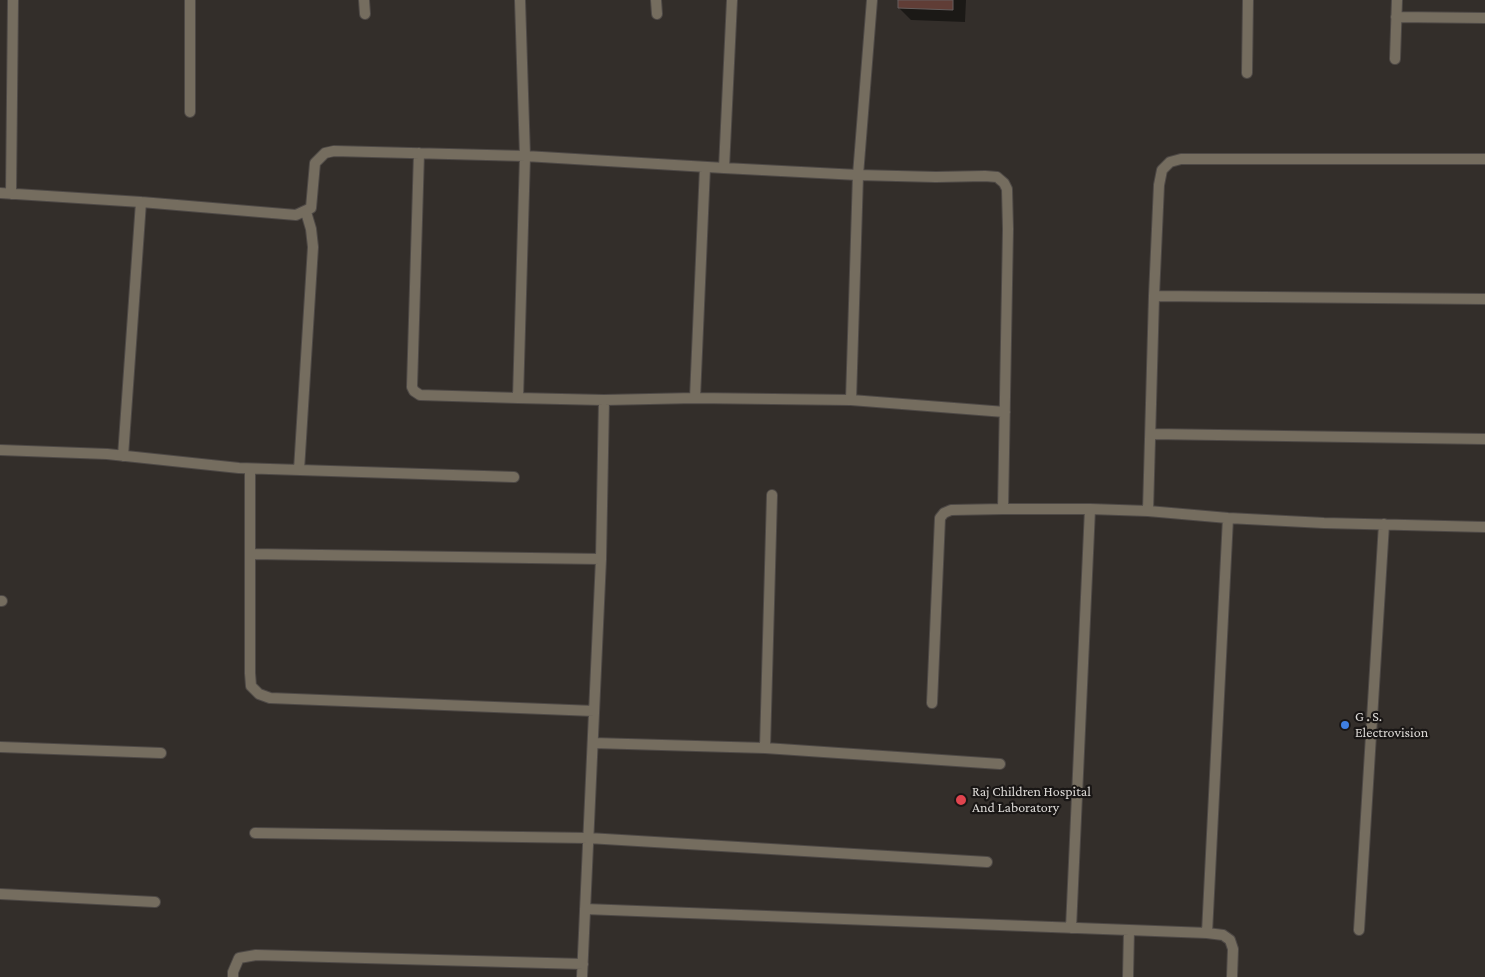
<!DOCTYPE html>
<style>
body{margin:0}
canvas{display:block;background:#332e2a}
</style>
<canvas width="1485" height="977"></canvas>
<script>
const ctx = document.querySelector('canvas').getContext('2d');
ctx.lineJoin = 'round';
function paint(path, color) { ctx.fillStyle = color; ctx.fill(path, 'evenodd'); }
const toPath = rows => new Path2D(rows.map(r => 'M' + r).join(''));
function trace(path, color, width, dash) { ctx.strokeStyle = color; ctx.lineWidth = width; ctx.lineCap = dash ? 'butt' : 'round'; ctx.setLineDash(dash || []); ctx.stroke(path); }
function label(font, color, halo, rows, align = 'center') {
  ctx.font = font + ' "Crimson Pro",serif'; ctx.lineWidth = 4.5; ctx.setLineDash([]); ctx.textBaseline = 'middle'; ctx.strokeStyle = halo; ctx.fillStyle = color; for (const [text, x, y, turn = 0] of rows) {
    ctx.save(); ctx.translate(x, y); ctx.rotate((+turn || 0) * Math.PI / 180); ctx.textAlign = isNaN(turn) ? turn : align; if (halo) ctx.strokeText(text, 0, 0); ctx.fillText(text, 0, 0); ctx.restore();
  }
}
const shadow = toPath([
 [899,0,966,0,965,22,911,20,899,8]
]);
const building = toPath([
 [898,0,953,0,953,10,898,8,898,0]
]);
const minor = toPath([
 [364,0,365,14],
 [520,0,525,156,724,168,732,0],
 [656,0,657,14],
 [1396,17,1485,18],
 [1395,59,1397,0],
 [1247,73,1248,0],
 [190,112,190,0],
 [419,153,412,387,414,391,420,395,518,398],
 [724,168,858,175,936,177,985,176,997,177,1004,183,1007,189,1008,229,1003,509,951,510,944,513,940,518,932,703],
 [0,193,141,202,296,215,311,208,315,163,325,153,334,151,525,156,518,398,604,400,601,559,582,977],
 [11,194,13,0],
 [1154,296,1485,299],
 [695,398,851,400,1005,412],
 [604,400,695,398,705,167],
 [851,400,858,175,872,0],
 [1152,434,1485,439],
 [0,450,107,454,239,468,514,477],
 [123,456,141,202],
 [250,469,250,673,251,686,259,694,270,698,594,711],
 [299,470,313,247,311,229,306,212],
 [772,495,765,748,1000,764],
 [1003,509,1090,509,1071,928],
 [1090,509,1148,511,1228,518,1324,523,1485,527],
 [1148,511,1154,296,1159,185,1162,170,1170,162,1181,159,1485,159],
 [250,554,601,559],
 [0,601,2,601],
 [593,743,765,748],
 [0,747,161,753],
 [255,833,588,838,987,862],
 [0,894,155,902],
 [585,909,1207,933,1223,935,1230,940,1233,949,1232,977],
 [1359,930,1384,524],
 [1207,933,1228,518],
 [233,977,233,972,239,958,256,955,583,964],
 [1128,977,1129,930]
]);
const markers = [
 [1345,725,5,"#3f7fe0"],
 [961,800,6,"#e0444e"]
];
const poiNames = [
 ["G . S.",1355,717],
 ["Electrovision",1355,733],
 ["Raj Children Hospital",972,792],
 ["And Laboratory",972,808]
];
paint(shadow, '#0007');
paint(building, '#603d36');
trace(building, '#655d5c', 1);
trace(minor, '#4e4946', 12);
trace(minor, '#756d5f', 10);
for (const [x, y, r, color] of markers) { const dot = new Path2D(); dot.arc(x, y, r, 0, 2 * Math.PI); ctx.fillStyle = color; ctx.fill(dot); trace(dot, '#191615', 2); }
label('14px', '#dcd9d6', '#191615', poiNames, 'left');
</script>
